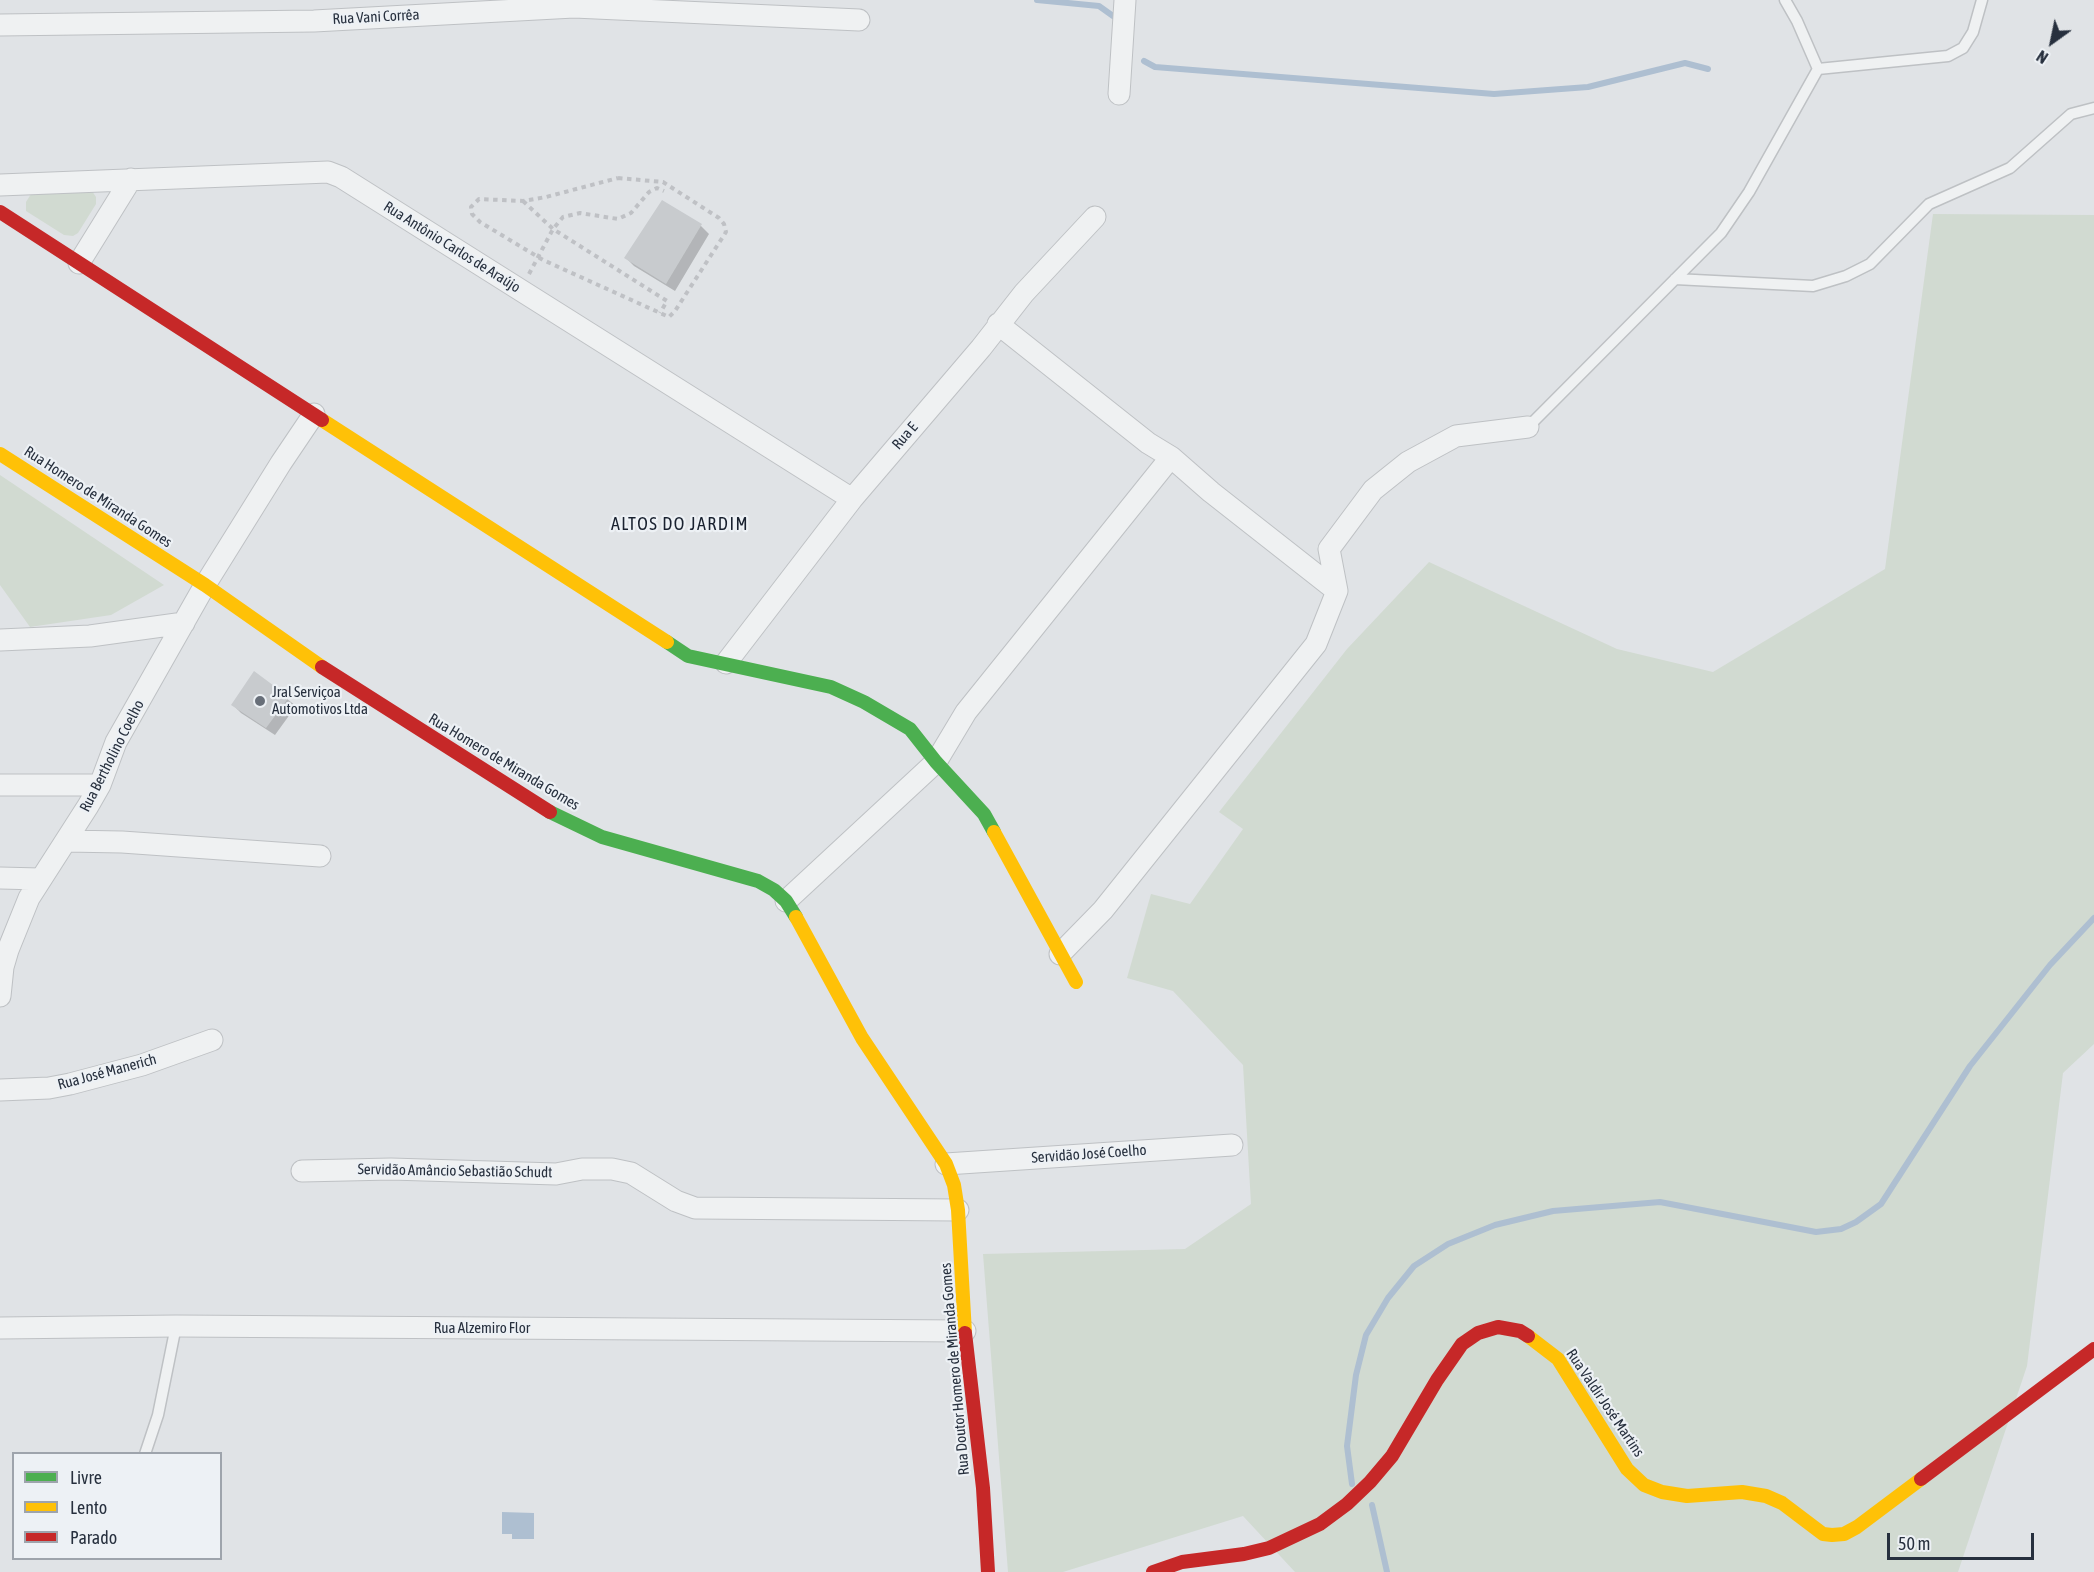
<!DOCTYPE html>
<meta charset="utf-8">
<style>
body{margin:0}
#map{position:relative;width:2094px;height:1572px;overflow:hidden;background:#e0e3e6;font-family:"Asap Condensed",sans-serif}
canvas{display:block}
.legend{position:absolute;left:12px;top:1452px;width:210px;height:108px;box-sizing:border-box;background:#edf1f5;border:2px solid #9ea4ac;margin:0;padding:8px 10px;list-style:none;font-size:18px;color:#27303e}
.legend li{display:flex;align-items:center;gap:12px;height:30px}
.legend b{width:30px;border:2px solid #9ea4ac}
.north{position:absolute;left:2022px;top:12px;width:60px;height:60px;-webkit-text-stroke:4px #edf1f5;paint-order:stroke;rotate:213deg;font-size:16px;font-weight:700;line-height:24px;text-align:center;color:#27303e}
.north::after{content:'';display:block;margin:auto;width:21px;height:27px;background:#27303e;clip-path:polygon(50% 0,100% 100%,50% 72%,0 100%)}
.scale{position:absolute;left:1887px;top:1533px;width:147px;height:27px;box-sizing:border-box;border:3px solid #27303e;border-top:0;padding-left:8px;font-size:18px;line-height:21px;white-space:nowrap;color:#27303e;-webkit-text-stroke:4px #edf1f5;paint-order:stroke}
</style>
<div id="map">
<canvas width="2094" height="1572"></canvas>
<ul class="legend">
<li><b style="height:8px;background:#4caf50"></b>Livre</li>
<li><b style="height:8px;background:#ffc107"></b>Lento</li>
<li><b style="height:8px;background:#c62828"></b>Parado</li>
</ul>
<div class="north">N</div>
<div class="scale">50 m</div>
</div>
<script>
const ctx = document.querySelector('canvas').getContext('2d');
ctx.lineJoin = 'round';
function paint(path, color) { ctx.fillStyle = color; ctx.fill(path, 'evenodd'); }
const toPath = rows => new Path2D(rows.map(r => 'M' + r).join(''));
function trace(path, color, width, dash) { ctx.strokeStyle = color; ctx.lineWidth = width; ctx.lineCap = dash ? 'butt' : 'round'; ctx.setLineDash(dash || []); ctx.stroke(path); }
function label(font, color, halo, rows, align = 'center') {
  ctx.font = font + ' "Asap Condensed",sans-serif'; ctx.lineWidth = 4.5; ctx.setLineDash([]); ctx.textBaseline = 'middle'; ctx.strokeStyle = halo; ctx.fillStyle = color; for (const [text, x, y, turn = 0] of rows) {
    ctx.save(); ctx.translate(x, y); ctx.rotate((+turn || 0) * Math.PI / 180); ctx.textAlign = isNaN(turn) ? turn : align; if (halo) ctx.strokeText(text, 0, 0); ctx.fillText(text, 0, 0); ctx.restore();
  }
}
const green = toPath([
 [92,191,96,197,96,204,78,233,73,236,64,235,26,211,26,202,31,194],
 [1933,214,2094,215,2094,1044,2063,1073,2027,1366,1958,1572,1295,1572,1243,1516,1063,1572,1008,1572,983,1254,1185,1249,1251,1204,1243,1065,1173,991,1127,978,1151,894,1190,904,1243,829,1219,812,1347,649,1429,562,1617,649,1713,672,1885,569],
 [0,475,164,585,111,615,30,627,0,585]
]);
const water = toPath([
 [502,1512,534,1513,534,1539,512,1539,512,1534,502,1534]
]);
const shadow = toPath([
 [662,202,701,226,709,234,675,291,634,266,626,258],
 [254,673,296,706,275,735,241,713,233,705]
]);
const stream = toPath([
 [1037,0,1099,6,1113,16],
 [1144,61,1155,67,1494,94,1588,87,1685,63,1708,69],
 [1352,1484,1347,1446,1356,1375,1366,1335,1388,1298,1414,1266,1448,1244,1495,1225,1553,1211,1660,1202,1816,1232,1841,1229,1856,1222,1881,1204,1970,1066,2050,965,2094,918],
 [1372,1505,1387,1572]
]);
const building = toPath([
 [662,200,702,224,666,284,624,258],
 [254,671,289,697,266,728,231,705]
]);
const path = toPath([
 [618,178,663,182,719,218,724,224,726,232,675,311,669,317,543,260,480,222,472,214,471,207,479,199,523,201,546,197,618,178],
 [523,201,553,229,667,301,660,313],
 [529,274,553,229,563,217,580,213,618,219,631,213,649,192,657,188,664,191]
]);
const lane = toPath([
 [1785,0,1797,21,1818,69],
 [1675,279,1813,286,1846,276,1870,264,1929,204,2010,168,2071,114,2094,108],
 [1528,427,1721,233,1749,192,1818,69,1948,56,1963,48,1973,32,1982,0],
 [145,1454,158,1415,176,1326]
]);
const street = toPath([
 [0,25,314,21,574,7,859,20],
 [1119,94,1125,0],
 [0,185,328,172,341,177,852,499],
 [79,263,131,179],
 [998,324,1148,443,1171,457,1211,492,1337,591],
 [0,640,90,636,184,623],
 [726,663,852,499,981,348,1024,293,1095,217],
 [0,785,100,785],
 [66,841,122,842,320,856],
 [0,878,40,879],
 [786,901,936,762,966,712,1171,457],
 [1060,954,1103,910,1316,644,1337,591,1329,549,1373,490,1408,462,1456,436,1528,427],
 [0,996,3,967,8,950,29,898,88,806,100,785,116,742,205,585,281,463,314,414],
 [0,1090,49,1088,70,1084,142,1065,212,1040],
 [946,1164,1232,1145],
 [302,1171,391,1169,556,1174,582,1169,612,1169,631,1173,676,1201,695,1208,958,1210],
 [0,1328,176,1326,965,1331]
]);
const fast = toPath([
 [667,642,688,656,831,687,864,702,910,729,936,762,984,814,994,832],
 [550,812,602,837,758,881,774,890,786,901,796,917]
]);
const slow = toPath([
 [322,420,667,642],
 [0,454,205,585,322,667],
 [994,832,1076,982],
 [796,917,862,1038,946,1164,954,1185,958,1210,965,1333],
 [1528,1336,1558,1359,1627,1469,1644,1485,1662,1492,1687,1496,1742,1492,1766,1496,1782,1503,1823,1534,1832,1535,1844,1534,1857,1527,1921,1479]
]);
const jam = toPath([
 [0,212,322,420],
 [322,667,550,812],
 [965,1333,983,1488,988,1572],
 [1921,1479,2094,1349],
 [1153,1572,1182,1562,1244,1554,1269,1548,1320,1524,1347,1504,1370,1482,1392,1456,1437,1380,1462,1344,1478,1333,1498,1327,1520,1331,1528,1336]
]);
const markers = [
 [260,701,6,"#686f79"]
];
const streetNames = [
 ["Rua Vani Corrêa",376,17,-3],
 ["Rua Antônio Carlos de Araújo",452,247,32],
 ["Rua E",905,436,-49],
 ["Rua Homero de Miranda Gomes",98,497,33],
 ["Rua Bertholino Coelho",112,756,-63],
 ["Rua Homero de Miranda Gomes",504,762,31],
 ["Rua José Manerich",107,1072,-15],
 ["Servidão José Coelho",1089,1154,-4],
 ["Servidão Amâncio Sebastião Schudt",455,1171,1],
 ["Rua Alzemiro Flor",482,1328],
 ["Rua Doutor Homero de Miranda Gomes",955,1369,-95],
 ["Rua Valdir José Martins",1605,1403,56]
];
const poiNames = [
 ["Jral Serviçoa",272,692],
 ["Automotivos Ltda",272,709]
];
const quarterNames = [
 ["ALTOS DO JARDIM",680,524]
];
paint(green, '#d1dad1');
paint(water, '#aebfd1');
paint(shadow, '#0003');
trace(stream, '#aebfd1', 6);
paint(building, '#c8cbce');
trace(lane, '#bec1c4', 13);
trace(street, '#bec1c4', 23);
trace(path, '#bfc1c5', 4, [4.5, 4.5]);
trace(lane, '#eff1f2', 10);
trace(street, '#eff1f2', 21);
trace(fast, '#4caf50', 14);
trace(slow, '#ffc107', 14);
trace(jam, '#c62828', 14);
for (const [x, y, r, color] of markers) { const dot = new Path2D(); dot.arc(x, y, r, 0, 2 * Math.PI); ctx.fillStyle = color; ctx.fill(dot); trace(dot, '#edf1f5', 2); }
label('15px', '#27303e', '#edf1f5', streetNames);
label('15px', '#27303e', '#edf1f5', poiNames, 'left');
ctx.letterSpacing = '1.5px';
label('18px', '#19212f', '#edf1f5', quarterNames);
ctx.letterSpacing = '0px';
</script>
